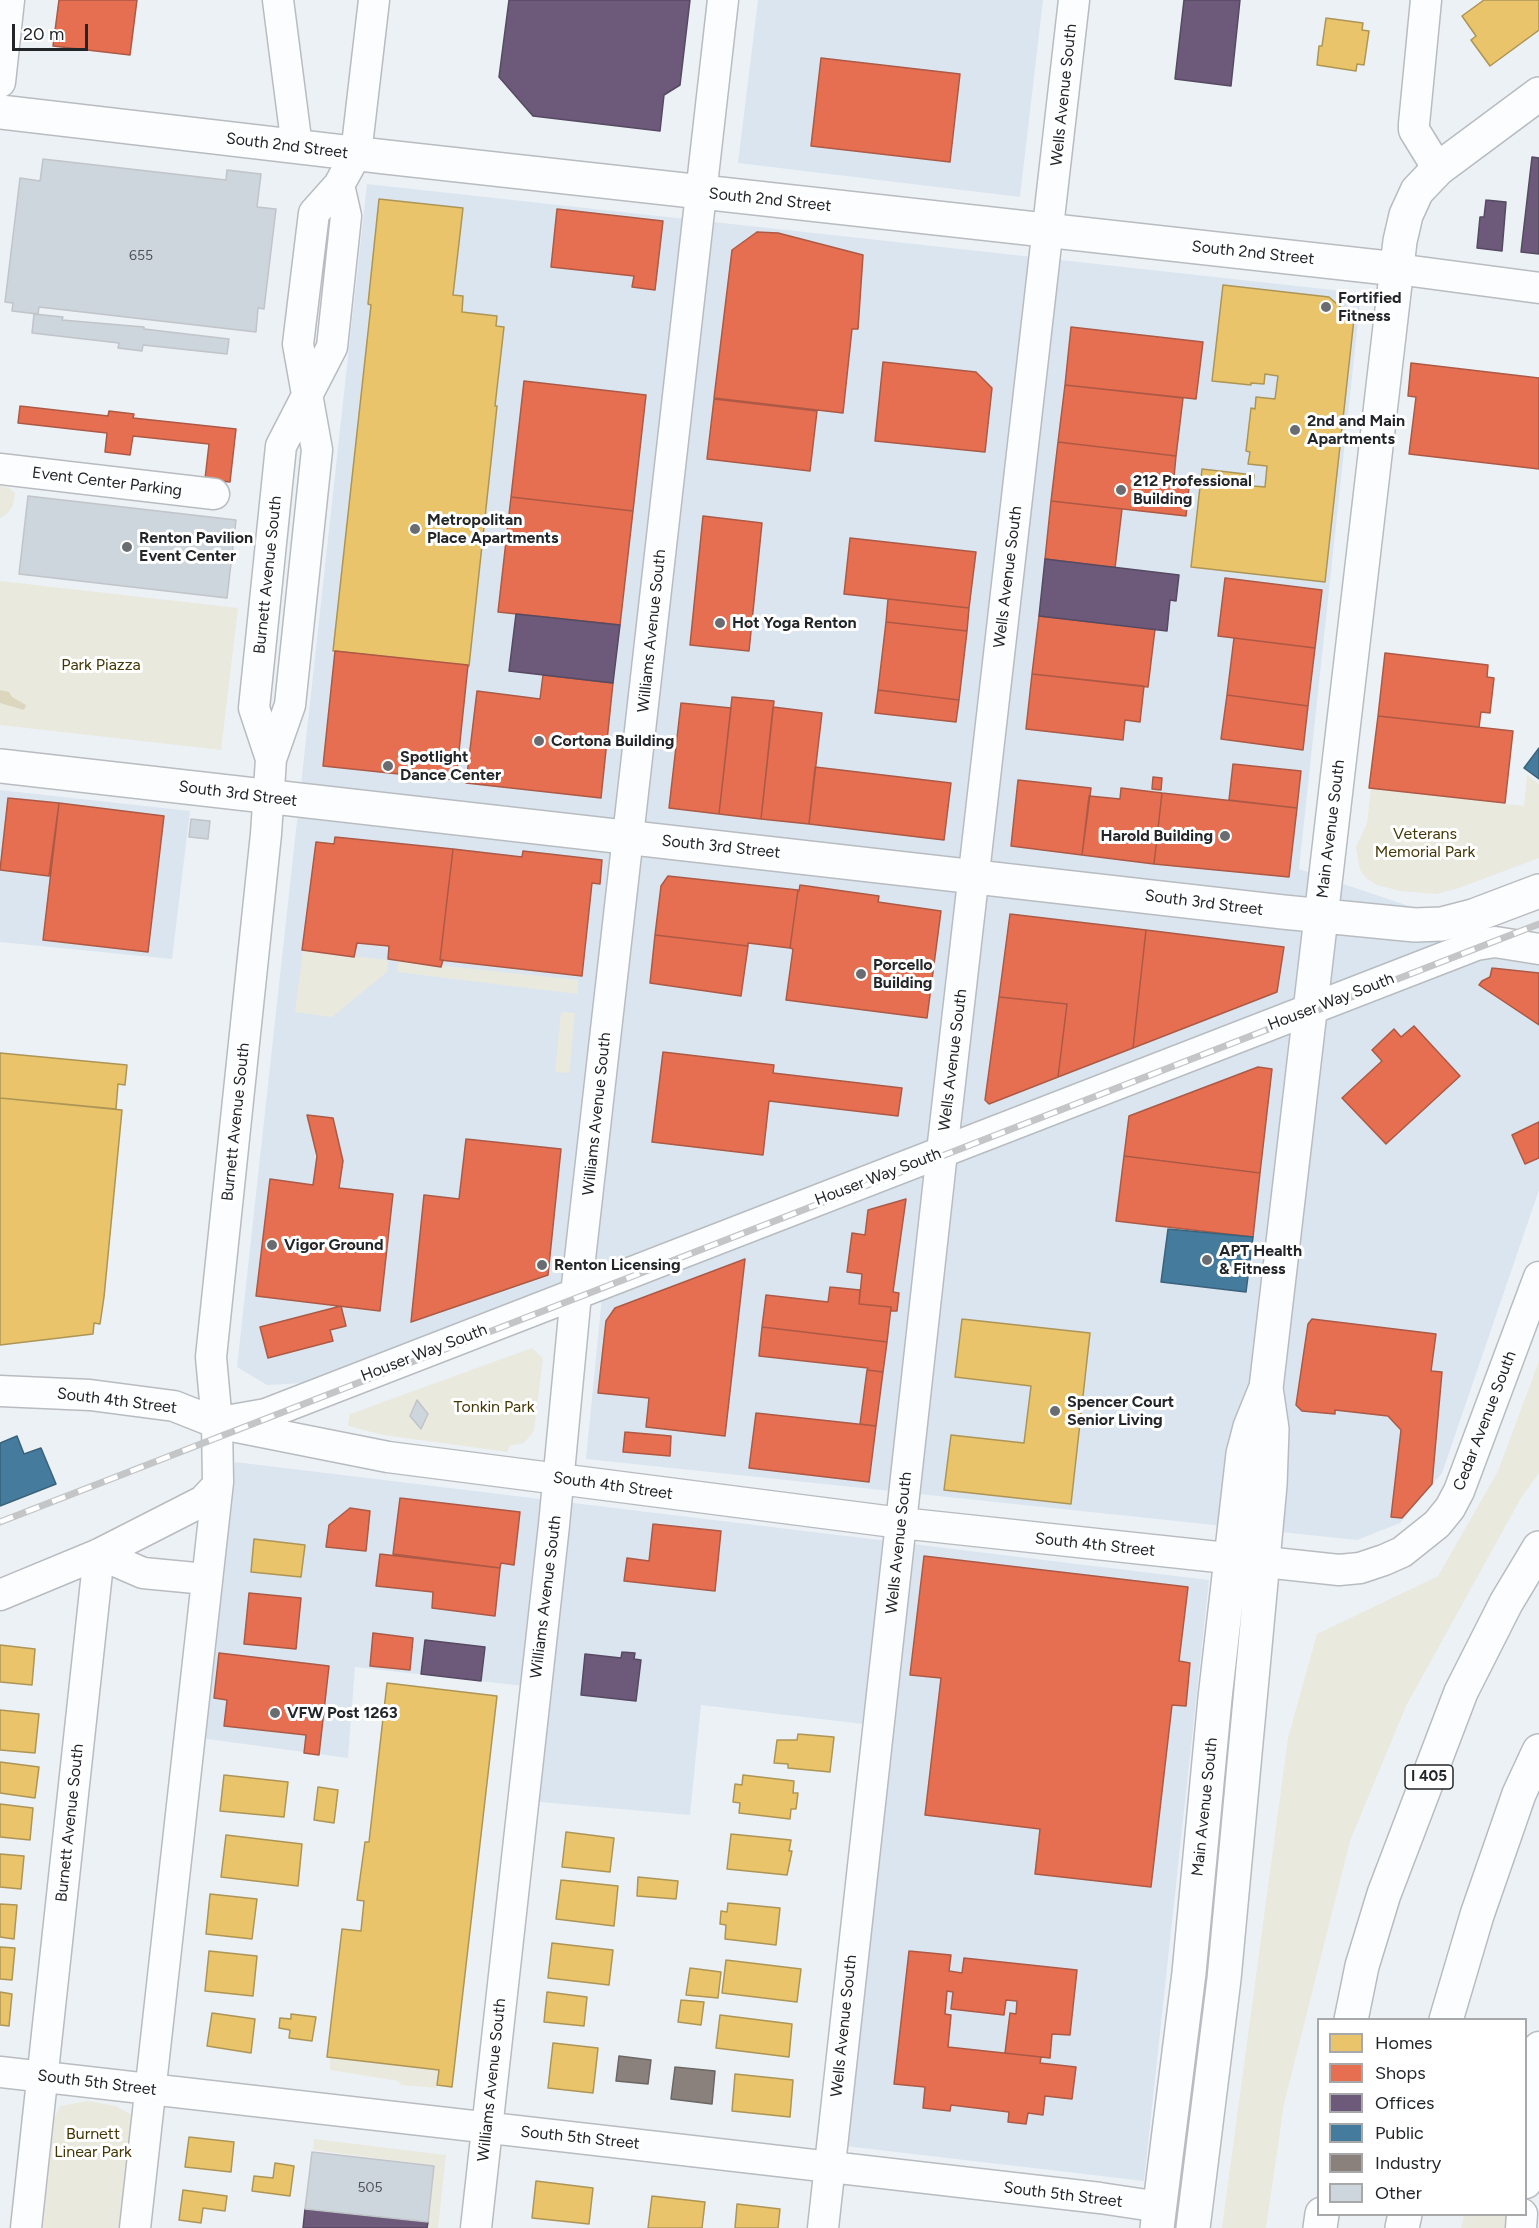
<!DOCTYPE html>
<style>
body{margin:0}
#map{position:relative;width:1539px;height:2228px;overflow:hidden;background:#ecf1f6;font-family:Figtree,sans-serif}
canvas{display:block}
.legend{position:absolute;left:1317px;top:2018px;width:210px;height:198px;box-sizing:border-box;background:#fff;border:2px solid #a7a8a9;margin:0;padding:8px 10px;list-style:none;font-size:18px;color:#222629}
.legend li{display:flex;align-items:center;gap:12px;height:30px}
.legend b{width:30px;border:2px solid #a7a8a9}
.scale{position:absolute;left:12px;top:24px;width:76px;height:27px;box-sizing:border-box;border:3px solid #222629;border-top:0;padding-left:8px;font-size:18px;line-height:21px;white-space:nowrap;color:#222629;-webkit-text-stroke:4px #fff;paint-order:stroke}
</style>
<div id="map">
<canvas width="1539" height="2228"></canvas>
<ul class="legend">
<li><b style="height:16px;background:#e9c46a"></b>Homes</li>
<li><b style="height:16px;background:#e76f51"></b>Shops</li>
<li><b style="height:16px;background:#6d597a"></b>Offices</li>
<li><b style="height:16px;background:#457b9d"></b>Public</li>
<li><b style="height:16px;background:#8a817c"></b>Industry</li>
<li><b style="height:16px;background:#cdd5dd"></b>Other</li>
</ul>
<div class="scale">20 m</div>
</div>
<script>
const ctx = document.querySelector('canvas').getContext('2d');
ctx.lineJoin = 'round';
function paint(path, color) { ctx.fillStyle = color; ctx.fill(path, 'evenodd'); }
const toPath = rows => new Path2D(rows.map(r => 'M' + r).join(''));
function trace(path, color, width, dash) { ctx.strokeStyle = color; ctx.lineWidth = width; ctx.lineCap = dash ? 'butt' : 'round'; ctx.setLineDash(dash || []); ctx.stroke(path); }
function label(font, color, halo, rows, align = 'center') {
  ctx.font = font + ' Figtree,sans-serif'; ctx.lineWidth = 6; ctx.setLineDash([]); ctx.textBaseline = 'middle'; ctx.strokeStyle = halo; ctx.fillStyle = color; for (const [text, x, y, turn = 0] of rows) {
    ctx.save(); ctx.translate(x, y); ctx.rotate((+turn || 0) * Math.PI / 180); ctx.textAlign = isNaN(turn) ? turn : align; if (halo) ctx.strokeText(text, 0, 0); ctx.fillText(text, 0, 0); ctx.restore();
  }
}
const built = toPath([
 [758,0,1043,0,1020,197,738,163],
 [367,184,1361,293,1299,869,1539,950,1539,1190,1442,1473,1400,1523,1357,1540,586,1459,605,1266,305,1383,267,1385,237,1367],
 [0,790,190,811,172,959,0,942],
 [235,1462,1209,1580,1144,2181,845,2146,889,1727,701,1705,690,1815,539,1802,551,1689,355,1667,348,1758,200,1738]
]);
const green = toPath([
 [0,486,9,488,15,493,13,505,7,514,0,518],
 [0,581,238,608,221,750,0,725],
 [1527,775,1539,784,1539,858,1459,888,1436,894,1400,891,1377,885,1367,879,1360,870,1356,847,1367,823,1371,788,1524,806],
 [303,951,388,960,387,972,332,1017,295,1012],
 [398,961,578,980,578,994,397,972],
 [561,1012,575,1013,569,1073,555,1072],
 [532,1348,543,1358,534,1431,524,1443,509,1446,508,1452,383,1435,348,1426,350,1414],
 [1539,1361,1539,1473,1521,1498,1406,1706,1350,1841,1284,2104,1266,2228,1222,2228,1288,1738,1317,1634,1438,1576,1498,1471],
 [330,2057,439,2070,437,2088,401,2085,398,2081,330,2070],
 [88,2101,116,2106,134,2116,125,2228,43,2228,54,2118,60,2106],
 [314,2139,446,2155,438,2228,422,2228,430,2165,313,2150],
 [1464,2215,1508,2215,1506,2228,1461,2228]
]);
const water = toPath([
 [0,690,9,692,12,697,26,705,24,710,0,703]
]);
const homes = toPath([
 [1484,0,1539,0,1539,30,1490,66,1471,40,1476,36,1462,16,1484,0],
 [1326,18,1363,23,1362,30,1369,31,1364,65,1357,64,1356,71,1317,65,1319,46,1322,46,1326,18],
 [379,199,463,208,453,295,463,296,462,312,497,316,496,326,504,327,495,406,497,406,469,666,333,651,371,305,368,304,379,199],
 [1223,285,1329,297,1354,319,1325,582,1191,567,1202,469,1254,475,1253,486,1265,487,1267,466,1248,464,1250,452,1246,451,1251,408,1255,409,1256,397,1275,399,1278,376,1265,374,1264,384,1251,383,1251,385,1212,381,1223,285],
 [0,1053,127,1065,125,1085,118,1084,116,1109,0,1098,0,1053],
 [0,1098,122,1110,104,1297,100,1324,94,1323,93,1334,0,1345,0,1098],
 [962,1319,1090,1333,1071,1504,944,1490,951,1435,1024,1443,1031,1386,955,1377,962,1319],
 [254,1539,305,1545,301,1577,251,1572,254,1539],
 [0,1645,35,1649,32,1685,0,1682,0,1645],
 [387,1683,497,1696,452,2087,437,2085,439,2070,327,2057,342,1929,361,1931,364,1901,357,1900,365,1842,369,1842,387,1683],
 [0,1710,39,1714,35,1753,0,1750,0,1710],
 [798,1734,834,1737,830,1772,788,1768,788,1764,774,1763,777,1740,797,1740,798,1734],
 [0,1762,39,1767,35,1798,0,1793,0,1762],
 [224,1775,288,1782,284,1817,220,1811,224,1775],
 [743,1775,794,1781,793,1793,798,1793,796,1809,791,1809,790,1819,739,1813,740,1803,733,1802,735,1784,742,1785,743,1775],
 [318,1787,338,1790,334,1823,314,1820,318,1787],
 [0,1804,33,1808,30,1840,0,1837,0,1804],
 [566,1832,614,1838,610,1872,562,1867,566,1832],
 [731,1834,791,1840,789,1851,792,1851,787,1875,727,1869,731,1834],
 [226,1835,302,1844,298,1886,221,1877,226,1835],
 [0,1854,24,1856,21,1889,0,1887,0,1854],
 [638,1877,678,1881,676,1899,637,1896,638,1877],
 [561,1880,618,1886,614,1926,556,1919,561,1880],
 [210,1894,257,1899,252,1939,206,1934,210,1894],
 [728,1903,780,1908,776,1945,725,1939,726,1925,720,1924,721,1911,727,1912,728,1903],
 [0,1904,17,1905,14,1939,0,1937,0,1904],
 [552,1943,613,1950,609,1985,548,1978,552,1943],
 [0,1947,15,1948,12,1980,0,1979,0,1947],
 [209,1951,257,1956,253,1996,205,1991,209,1951],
 [726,1960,801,1969,797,2002,722,1993,726,1960],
 [690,1968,721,1972,718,1998,686,1995,690,1968],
 [0,1992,12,1994,9,2026,0,2025,0,1992],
 [547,1992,587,1997,584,2026,544,2022,547,1992],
 [681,2000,704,2002,701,2025,678,2022,681,2000],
 [212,2013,255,2019,251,2053,207,2046,212,2013],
 [291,2014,316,2017,312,2041,289,2038,290,2030,279,2028,280,2018,291,2019,291,2014],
 [720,2015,792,2024,789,2057,716,2048,720,2015],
 [553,2043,598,2048,593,2093,548,2088,553,2043],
 [735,2074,793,2080,790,2117,732,2111,735,2074],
 [189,2137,234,2142,231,2172,185,2167,189,2137],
 [275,2163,294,2166,290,2196,252,2191,254,2176,273,2178,275,2163],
 [536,2181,593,2188,589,2224,532,2218,536,2181],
 [183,2190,227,2196,225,2211,203,2208,201,2223,179,2220,183,2190],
 [652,2196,705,2202,702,2228,648,2228,652,2196],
 [737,2204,780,2209,778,2228,735,2228,737,2204]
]);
const shops = toPath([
 [59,0,137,0,130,55,53,46,59,0],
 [821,58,960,74,950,162,811,146,821,58],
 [557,209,663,221,655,290,632,287,634,276,551,267,557,209],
 [757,232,778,233,863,255,858,329,852,329,843,413,714,398,732,250,757,232],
 [1071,327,1203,342,1196,399,1065,385,1071,327],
 [883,362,976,372,992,388,985,452,875,441,883,362],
 [1411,363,1539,378,1539,469,1409,454,1416,397,1408,396,1411,363],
 [524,381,646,395,633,511,511,497,524,381],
 [1065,385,1183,398,1176,456,1058,442,1065,385],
 [714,399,817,411,810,471,707,459,714,399],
 [20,406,108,416,109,411,134,414,133,418,236,429,230,482,205,479,209,444,133,436,130,455,105,452,107,433,18,423,20,406],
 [1058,442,1176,456,1174,477,1190,478,1186,516,1051,501,1058,442],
 [511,497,633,511,620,625,498,612,511,497],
 [1051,501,1122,509,1115,568,1045,559,1051,501],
 [703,516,762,523,749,651,690,645,703,516],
 [850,538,976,552,969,608,844,594,850,538],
 [1225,578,1322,590,1315,648,1218,636,1225,578],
 [888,599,969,608,967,631,886,622,888,599],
 [1039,616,1155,629,1148,687,1032,674,1039,616],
 [886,622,967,631,959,700,878,690,886,622],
 [1234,638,1315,648,1308,706,1227,695,1234,638],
 [335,651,468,665,456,780,323,766,335,651],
 [1385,653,1488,665,1487,677,1494,678,1490,713,1481,712,1479,727,1378,716,1385,653],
 [1032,674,1144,686,1140,722,1125,720,1123,740,1026,729,1032,674],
 [543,675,613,683,601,798,466,783,477,691,540,699,543,675],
 [878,690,959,700,956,722,875,713,878,690],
 [1227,695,1308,706,1303,750,1221,739,1227,695],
 [732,697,774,701,761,819,719,814,732,697],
 [681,703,731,708,719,814,669,808,681,703],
 [773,707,822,713,809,824,761,819,773,707],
 [1378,716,1513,731,1505,803,1369,788,1378,716],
 [1233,764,1301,771,1297,808,1229,800,1233,764],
 [815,767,951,783,944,840,809,824,815,767],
 [1153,777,1162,778,1161,790,1152,789,1153,777],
 [1018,780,1091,788,1082,855,1011,846,1018,780],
 [1121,788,1162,793,1154,864,1082,855,1089,796,1120,799,1121,788],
 [1162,793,1297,808,1289,877,1154,864,1162,793],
 [8,798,59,803,49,876,0,870,8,798],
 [59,803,164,816,148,952,43,940,59,803],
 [335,837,453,849,440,960,443,960,441,967,388,959,389,946,357,943,354,957,302,950,316,842,334,844,335,837],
 [453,849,522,857,523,851,602,860,600,884,592,883,582,976,440,960,453,849],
 [668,876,798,890,790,948,748,943,748,946,655,935,661,886,668,876],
 [800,885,879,896,878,902,941,911,927,1018,786,1000,793,949,790,948,798,890,799,891,800,885],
 [1010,914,1146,930,1133,1048,1058,1077,1067,1004,999,997,1010,914],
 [1146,930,1284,947,1277,992,1133,1048,1146,930],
 [655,935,748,946,741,996,650,983,655,935],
 [1492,968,1539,973,1539,1025,1479,985,1482,981,1490,977,1492,968],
 [999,997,1067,1004,1058,1077,989,1104,985,1100,999,997],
 [1414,1026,1460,1076,1386,1144,1342,1098,1382,1061,1372,1050,1394,1029,1401,1037,1414,1026],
 [663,1052,774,1065,773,1073,902,1088,898,1116,769,1101,763,1155,652,1142,663,1052],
 [1258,1067,1272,1069,1260,1173,1124,1156,1129,1116,1258,1067],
 [307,1115,333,1118,343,1161,339,1188,393,1194,380,1311,256,1296,270,1179,313,1185,317,1156,307,1115],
 [1539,1122,1539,1158,1525,1164,1512,1135,1539,1122],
 [466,1139,561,1149,548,1275,411,1322,424,1195,459,1199,466,1139],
 [1124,1156,1260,1173,1253,1237,1116,1221,1124,1156],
 [906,1199,893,1292,899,1293,897,1311,891,1311,891,1307,859,1304,862,1274,847,1272,852,1233,865,1235,868,1210,906,1199],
 [745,1259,725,1436,646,1427,649,1398,598,1393,606,1321,615,1308,745,1259],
 [830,1287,860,1290,859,1304,891,1307,887,1342,762,1327,766,1295,828,1302,830,1287],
 [341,1306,346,1326,330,1330,333,1341,268,1358,260,1327,341,1306],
 [1312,1319,1436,1334,1431,1371,1442,1372,1432,1484,1402,1518,1391,1517,1401,1430,1388,1416,1335,1410,1335,1414,1302,1411,1296,1405,1308,1324,1312,1319],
 [762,1327,887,1342,883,1372,867,1370,868,1368,759,1356,762,1327],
 [867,1370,883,1372,876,1426,860,1424,867,1370],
 [756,1413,876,1426,869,1482,749,1468,756,1413],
 [625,1432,671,1436,670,1456,623,1452,625,1432],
 [400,1498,520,1512,514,1565,501,1563,500,1568,393,1554,400,1498],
 [350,1508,370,1511,366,1551,326,1547,329,1525,350,1508],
 [653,1524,721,1531,715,1591,624,1581,627,1558,649,1561,653,1524],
 [380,1554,500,1568,495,1616,432,1608,433,1592,376,1586,380,1554],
 [924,1556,1188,1587,1179,1661,1190,1663,1186,1706,1172,1705,1151,1887,1035,1874,1040,1829,925,1815,941,1678,910,1675,924,1556],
 [249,1593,301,1598,296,1649,244,1644,249,1593],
 [373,1633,413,1638,410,1670,370,1666,373,1633],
 [219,1653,329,1666,319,1755,304,1753,306,1735,224,1726,227,1700,214,1698,219,1653],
 [909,1951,951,1955,949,1971,962,1973,964,1958,1077,1970,1070,2035,1052,2034,1050,2058,1005,2053,1010,2013,1016,2014,1017,2001,1006,2000,1004,2015,951,2009,953,1992,947,1991,945,2014,951,2015,948,2047,1041,2057,1040,2063,1076,2067,1072,2099,1045,2096,1043,2115,1028,2113,1026,2124,1008,2122,1009,2112,951,2105,950,2111,923,2108,925,2087,894,2084,909,1951]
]);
const offices = toPath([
 [509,0,690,0,680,85,664,95,660,131,533,116,499,77,509,0],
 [1184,0,1240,0,1231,86,1175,79,1184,0],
 [1532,157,1539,158,1539,254,1521,252,1532,157],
 [1486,200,1506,202,1502,251,1477,248,1480,217,1484,217,1486,200],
 [1045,559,1179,575,1176,601,1170,600,1167,631,1039,616,1045,559],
 [516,614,620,625,613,683,509,671,516,614],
 [425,1640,485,1647,481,1681,421,1674,425,1640],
 [622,1652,635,1653,634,1659,641,1660,636,1701,581,1695,585,1654,621,1658,622,1652],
 [305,2209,428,2222,427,2228,303,2228,305,2209]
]);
const public = toPath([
 [1539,748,1539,779,1524,768,1539,748],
 [1168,1229,1253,1237,1246,1292,1161,1282,1168,1229],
 [17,1436,24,1454,41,1448,56,1484,0,1506,0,1443,17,1436]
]);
const industry = toPath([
 [619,2056,651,2060,648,2084,616,2081,619,2056],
 [675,2067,715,2071,712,2104,671,2099,675,2067]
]);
const building = toPath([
 [43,159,226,180,227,170,261,174,257,207,276,209,264,309,258,308,256,332,39,307,38,314,12,311,13,303,5,302,20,178,40,181,43,159],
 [34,314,63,317,62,320,144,327,144,329,229,339,227,354,143,345,142,351,118,348,119,343,32,333,34,314],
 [28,496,236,520,227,598,19,574,28,496],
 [191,819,210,821,208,839,189,837,191,819],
 [417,1400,428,1414,421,1429,410,1416,417,1400],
 [312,2152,434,2166,428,2222,305,2209,312,2152]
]);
const minor = toPath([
 [278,0,297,147],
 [1426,0,1414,124,1414,130,1438,169],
 [0,82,9,0],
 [1397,269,1539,288],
 [0,469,214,494],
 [271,759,254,708,281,446,332,347,346,216,339,185],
 [0,1391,90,1395,174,1406,217,1423,388,1457,901,1523,1339,1570,1360,1568,1384,1560,1402,1552,1437,1524,1450,1508,1459,1491,1539,1277],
 [232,1420,266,1414,1476,945,1495,942,1539,949],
 [99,1554,143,1573,206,1579],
 [0,1595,99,1554,203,1501,217,1486],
 [0,2072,657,2147,1100,2198,1160,2207],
 [1526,2183,1539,2047],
 [26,2228,99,1554],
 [135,2228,218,1482,217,1423,211,1357,266,834,271,759,290,705,317,450,298,344,314,213,339,185,356,154,374,0],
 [476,2228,554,1525,576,1294,723,0],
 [823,2228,942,1152,1074,0],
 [1521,2228,1522,2214]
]);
const major = toPath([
 [0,112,386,157,1397,269],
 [0,766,1283,912,1415,925,1442,924,1473,916,1539,891],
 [1157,2228,1189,1973,1215,1698,1243,1454,1250,1427,1265,1390],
 [1193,2228,1224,1979,1270,1485,1272,1429,1266,1388,1400,241,1406,215,1417,191,1438,169,1539,94]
]);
const highway = toPath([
 [1351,2020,1362,1966,1384,1894,1461,1692,1506,1603,1539,1548],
 [1446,2020,1477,1915,1519,1794,1539,1751],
 [1320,2228,1322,2214],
 [1402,2228,1405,2214]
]);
const rail = toPath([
 [0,1522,1539,924]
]);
const markers = [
 [1326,307,6,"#696d71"],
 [1295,430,6,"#696d71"],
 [1121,490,6,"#696d71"],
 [415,529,6,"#696d71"],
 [127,547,6,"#696d71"],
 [720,623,6,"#696d71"],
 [539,741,6,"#696d71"],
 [388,766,6,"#696d71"],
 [1225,836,6,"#696d71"],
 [861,974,6,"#696d71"],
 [272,1245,6,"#696d71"],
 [1207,1260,6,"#696d71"],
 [542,1265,6,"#696d71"],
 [1055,1411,6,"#696d71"],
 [275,1713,6,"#696d71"]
];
const numberNames = [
 ["655",141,256],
 ["505",370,2188]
];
const shields = [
 [1429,1777,48]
];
const shieldNames = [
 ["I 405",1429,1777]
];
const streetNames = [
 ["Wells Avenue South",1064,95,-84],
 ["South 2nd Street",287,146,7],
 ["South 2nd Street",770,200,6],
 ["South 2nd Street",1253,253,6],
 ["Event Center Parking",107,482,7],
 ["Burnett Avenue South",268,575,-84],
 ["Wells Avenue South",1008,577,-83],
 ["Williams Avenue South",652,631,-84],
 ["South 3rd Street",238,794,7],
 ["Main Avenue South",1331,829,-83],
 ["South 3rd Street",721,847,6],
 ["South 3rd Street",1204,903,7],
 ["Houser Way South",1331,1002,-21],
 ["Wells Avenue South",953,1060,-83],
 ["Williams Avenue South",597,1114,-84],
 ["Burnett Avenue South",236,1122,-84],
 ["Houser Way South",878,1177,-21],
 ["Houser Way South",424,1353,-21],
 ["South 4th Street",117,1401,7],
 ["Cedar Avenue South",1485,1421,-69],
 ["South 4th Street",613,1486,8],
 ["Wells Avenue South",899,1543,-84],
 ["South 4th Street",1095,1545,6],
 ["Williams Avenue South",546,1597,-83],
 ["Main Avenue South",1205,1807,-84],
 ["Burnett Avenue South",70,1823,-84],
 ["Wells Avenue South",844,2026,-84],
 ["Williams Avenue South",492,2080,-84],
 ["South 5th Street",97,2083,7],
 ["South 5th Street",580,2138,6],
 ["South 5th Street",1063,2195,7]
];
const poiNames = [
 ["Fortified",1338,298],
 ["Fitness",1338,316],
 ["2nd and Main",1307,421],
 ["Apartments",1307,439],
 ["212 Professional",1133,481],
 ["Building",1133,499],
 ["Metropolitan",427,520],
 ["Place Apartments",427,538],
 ["Renton Pavilion",139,538],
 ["Event Center",139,556],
 ["Hot Yoga Renton",732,623],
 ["Cortona Building",551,741],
 ["Spotlight",400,757],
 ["Dance Center",400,775],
 ["Harold Building",1213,836,"right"],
 ["Porcello",873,965],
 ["Building",873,983],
 ["Vigor Ground",284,1245],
 ["APT Health",1219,1251],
 ["& Fitness",1219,1269],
 ["Renton Licensing",554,1265],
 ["Spencer Court",1067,1402],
 ["Senior Living",1067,1420],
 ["VFW Post 1263",287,1713]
];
const parkNames = [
 ["Park Piazza",101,665],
 ["Veterans",1425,834],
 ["Memorial Park",1425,852],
 ["Tonkin Park",494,1407],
 ["Burnett",93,2134],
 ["Linear Park",93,2152]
];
paint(built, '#dbe5ef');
paint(green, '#eae9de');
paint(water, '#dbd6bd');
paint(homes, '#e9c46a');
trace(homes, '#ad9556', 1.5);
paint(shops, '#e76f51');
trace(shops, '#ac5945', 1.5);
paint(offices, '#6d597a');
trace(offices, '#564a62', 1.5);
paint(public, '#457b9d');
trace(public, '#3a627a', 1.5);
paint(industry, '#8a817c');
trace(industry, '#6b6663', 1.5);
paint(building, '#cdd5dd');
trace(building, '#c1c4c8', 1.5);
trace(minor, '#b8bcc0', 33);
trace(major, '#b8bcc0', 36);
trace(highway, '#b8bcc0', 36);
trace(minor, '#fcfdfe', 30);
trace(major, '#fcfdfe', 33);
trace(highway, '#fcfdfe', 33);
trace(rail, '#c3c5c6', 7);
trace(rail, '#fff', 4.5, [14]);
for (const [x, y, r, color] of markers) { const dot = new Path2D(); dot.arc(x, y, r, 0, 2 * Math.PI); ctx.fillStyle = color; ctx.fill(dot); trace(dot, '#fff', 2); }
label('14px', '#4d5256', null, numberNames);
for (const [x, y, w] of shields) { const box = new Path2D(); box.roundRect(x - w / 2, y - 12, w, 24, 4.5); ctx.fillStyle = '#fff'; ctx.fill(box); trace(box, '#222629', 1.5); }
label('bold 15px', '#222629', null, shieldNames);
label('16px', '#222629', '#fff', streetNames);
label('bold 16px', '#222629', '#fff', poiNames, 'left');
label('16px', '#433705', '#fff', parkNames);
</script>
